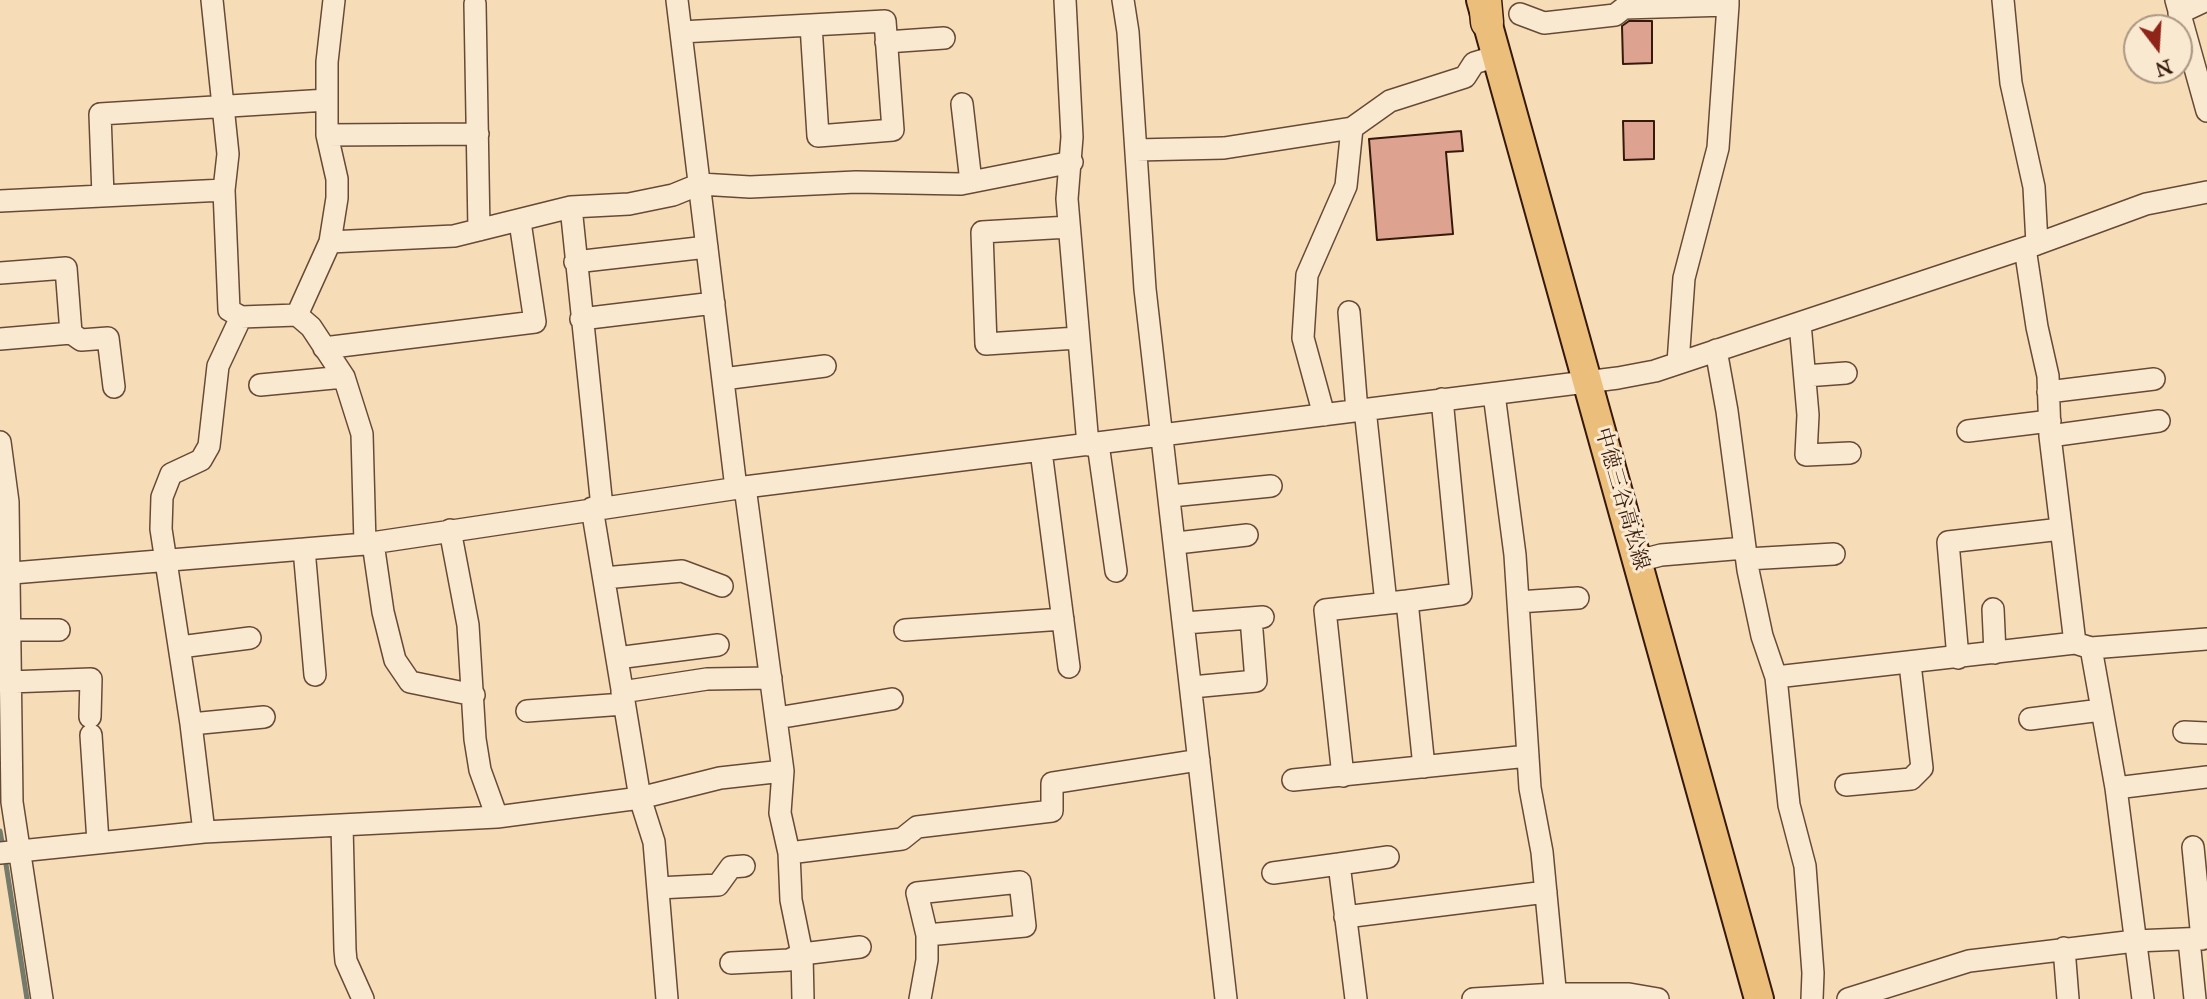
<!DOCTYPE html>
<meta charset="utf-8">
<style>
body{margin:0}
#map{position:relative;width:2207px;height:999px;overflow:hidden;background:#f6ddb8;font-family:"IM FELL Great Primer",serif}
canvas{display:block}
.north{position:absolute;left:2123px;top:14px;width:70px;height:70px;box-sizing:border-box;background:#f9e9d1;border:2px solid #ab9682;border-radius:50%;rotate:163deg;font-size:19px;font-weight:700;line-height:28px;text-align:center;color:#37190b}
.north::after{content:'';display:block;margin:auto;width:24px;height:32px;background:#8f2418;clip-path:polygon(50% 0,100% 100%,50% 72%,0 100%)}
</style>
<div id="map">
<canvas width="2207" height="999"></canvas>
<div class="north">N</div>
</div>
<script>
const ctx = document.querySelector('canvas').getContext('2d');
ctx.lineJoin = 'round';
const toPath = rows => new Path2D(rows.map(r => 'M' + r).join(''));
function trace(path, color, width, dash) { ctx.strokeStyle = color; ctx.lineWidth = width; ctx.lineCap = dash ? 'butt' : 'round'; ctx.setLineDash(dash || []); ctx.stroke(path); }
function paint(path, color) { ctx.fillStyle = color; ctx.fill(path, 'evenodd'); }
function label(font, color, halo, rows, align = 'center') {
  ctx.font = font + ' "IM FELL Great Primer","Noto Serif JP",serif'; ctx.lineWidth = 6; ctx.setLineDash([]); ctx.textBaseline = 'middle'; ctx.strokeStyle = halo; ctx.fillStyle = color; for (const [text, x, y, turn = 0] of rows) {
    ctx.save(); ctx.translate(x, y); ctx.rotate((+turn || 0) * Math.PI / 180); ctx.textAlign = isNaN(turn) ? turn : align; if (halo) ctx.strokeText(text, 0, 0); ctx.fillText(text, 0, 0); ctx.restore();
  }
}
const stream = toPath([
 [0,831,3,848],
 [5,858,27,999]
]);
const building = toPath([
 [1629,21,1652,21,1652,63,1623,64,1622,26,1629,21],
 [1623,121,1654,121,1654,159,1624,160,1623,121],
 [1461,131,1463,151,1446,152,1453,234,1377,240,1369,139,1461,131]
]);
const minor = toPath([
 [212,0,228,154,224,190,229,310,241,317,297,315,311,327,344,377,362,434,365,544],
 [677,0,736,488],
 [1065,0,1072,137,1067,199,1088,445],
 [1123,0,1128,32,1145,289,1226,999],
 [2003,0,2011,83,2034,187,2037,244],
 [2176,0,2207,111],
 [475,4,479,230],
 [2179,13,2207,0],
 [1520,14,1544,23,1615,15,1624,8,1728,5,1728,0],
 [681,32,885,21,893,130,818,136,811,25],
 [886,42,944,38],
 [962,104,971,182],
 [327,135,478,134],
 [1136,150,1224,148,1352,128],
 [103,196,100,114,327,100],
 [0,201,224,190],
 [571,207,602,507],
 [1069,227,982,232,986,344,1077,338],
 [330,242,337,198,337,179,327,135,327,62,334,0],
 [2025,248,2037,327,2048,376,2050,436,2075,643],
 [575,262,707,247],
 [0,273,66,268,71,333,0,339],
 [1349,312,1357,411],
 [297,315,330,242,454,236,571,207,629,204,673,195,700,184,750,187,856,182,961,184,1072,162],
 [581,319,714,303],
 [1800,323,1808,415,1806,455,1850,453],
 [71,333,81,340,108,338,114,387],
 [324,348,535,322,520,222],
 [1716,350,1727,411,1748,570,1762,636,1776,677,1789,805,1805,866,1813,973,1812,999],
 [1678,363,1684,278,1718,148,1728,5],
 [1805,376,1846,373],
 [723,379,825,366],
 [260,385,344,377],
 [2048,392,2154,379],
 [1494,394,1515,555,1530,788,1542,852,1556,999],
 [1365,409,1386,603],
 [1324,415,1303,338,1307,275,1346,186,1352,128,1390,101,1465,77,1474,63,1497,56],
 [1968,431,2050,421],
 [2050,436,2159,421],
 [0,442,8,502,12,802,42,999],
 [1098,444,1116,571],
 [1041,451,1069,667],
 [1171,496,1271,486],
 [592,508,640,798,654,842,667,999],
 [450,530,468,625,475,739,480,770,497,817],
 [373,543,383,612,395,660,410,682,474,695],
 [1177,543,1247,535],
 [304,549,315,675],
 [1747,559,1834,554],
 [1638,561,1661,555,1745,548],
 [0,574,365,544,745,487,1618,378,1655,371,2037,244,2146,204,2207,192],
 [604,578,682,571,722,586],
 [1407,601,1461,594,1442,399],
 [1518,602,1578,598],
 [1993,609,1995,653],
 [1185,623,1263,617],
 [9,630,59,630],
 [905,630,1063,619],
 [180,647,250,638],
 [2091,648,2116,788,2143,999],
 [617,658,718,645],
 [1958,658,1948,542,2061,529],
 [1776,677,2075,643,2091,648,2207,639],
 [9,682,91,679,90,717],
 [1192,687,1256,681,1251,618],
 [622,692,707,679,771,678],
 [527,711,624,704],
 [777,718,892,699],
 [2030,719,2101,710],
 [191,724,264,717],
 [2184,732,2207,733],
 [91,735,98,842],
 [783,771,780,813,789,853,791,900,802,954,803,999],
 [1343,776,1325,610,1407,601,1424,767],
 [1293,780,1528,756],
 [1846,785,1911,779,1922,768,1910,664],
 [2116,788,2207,777],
 [342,825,345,950,346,961,363,999],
 [204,832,191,724,161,529,162,497,171,474,201,460,209,446,218,366,241,317],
 [2193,847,2202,939],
 [0,853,204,832,497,817,640,798,720,778,783,771,745,487],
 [789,853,902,839,917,827,1052,811,1052,783,1199,760],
 [1339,864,1388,857],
 [1273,873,1339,864,1356,999],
 [658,888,718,885,731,867,744,866],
 [1345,917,1546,892],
 [2189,940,2195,999],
 [2064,948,2068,999],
 [731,963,789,960,802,954,860,947],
 [920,999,927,960,927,935,917,893,1020,882,1025,926,927,935],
 [1473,999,1555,994,1629,994,1658,999],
 [1848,999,1969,961,2135,941,2207,938]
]);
const major = toPath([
 [1481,0,1759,999]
]);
const highway = toPath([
 [1485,0,1487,22]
]);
const streetNames = [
 ["中徳三谷高松線",1621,499,74]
];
trace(stream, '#757b6a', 5);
paint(building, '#dea390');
trace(building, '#37190b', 2);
trace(minor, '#674a36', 24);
trace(major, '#37190b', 32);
trace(highway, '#37190b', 35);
trace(minor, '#f9e9d1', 21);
trace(major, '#ebbe7c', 28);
trace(highway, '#ebbe7c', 32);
label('21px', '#37190b', '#f9e9d1', streetNames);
</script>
